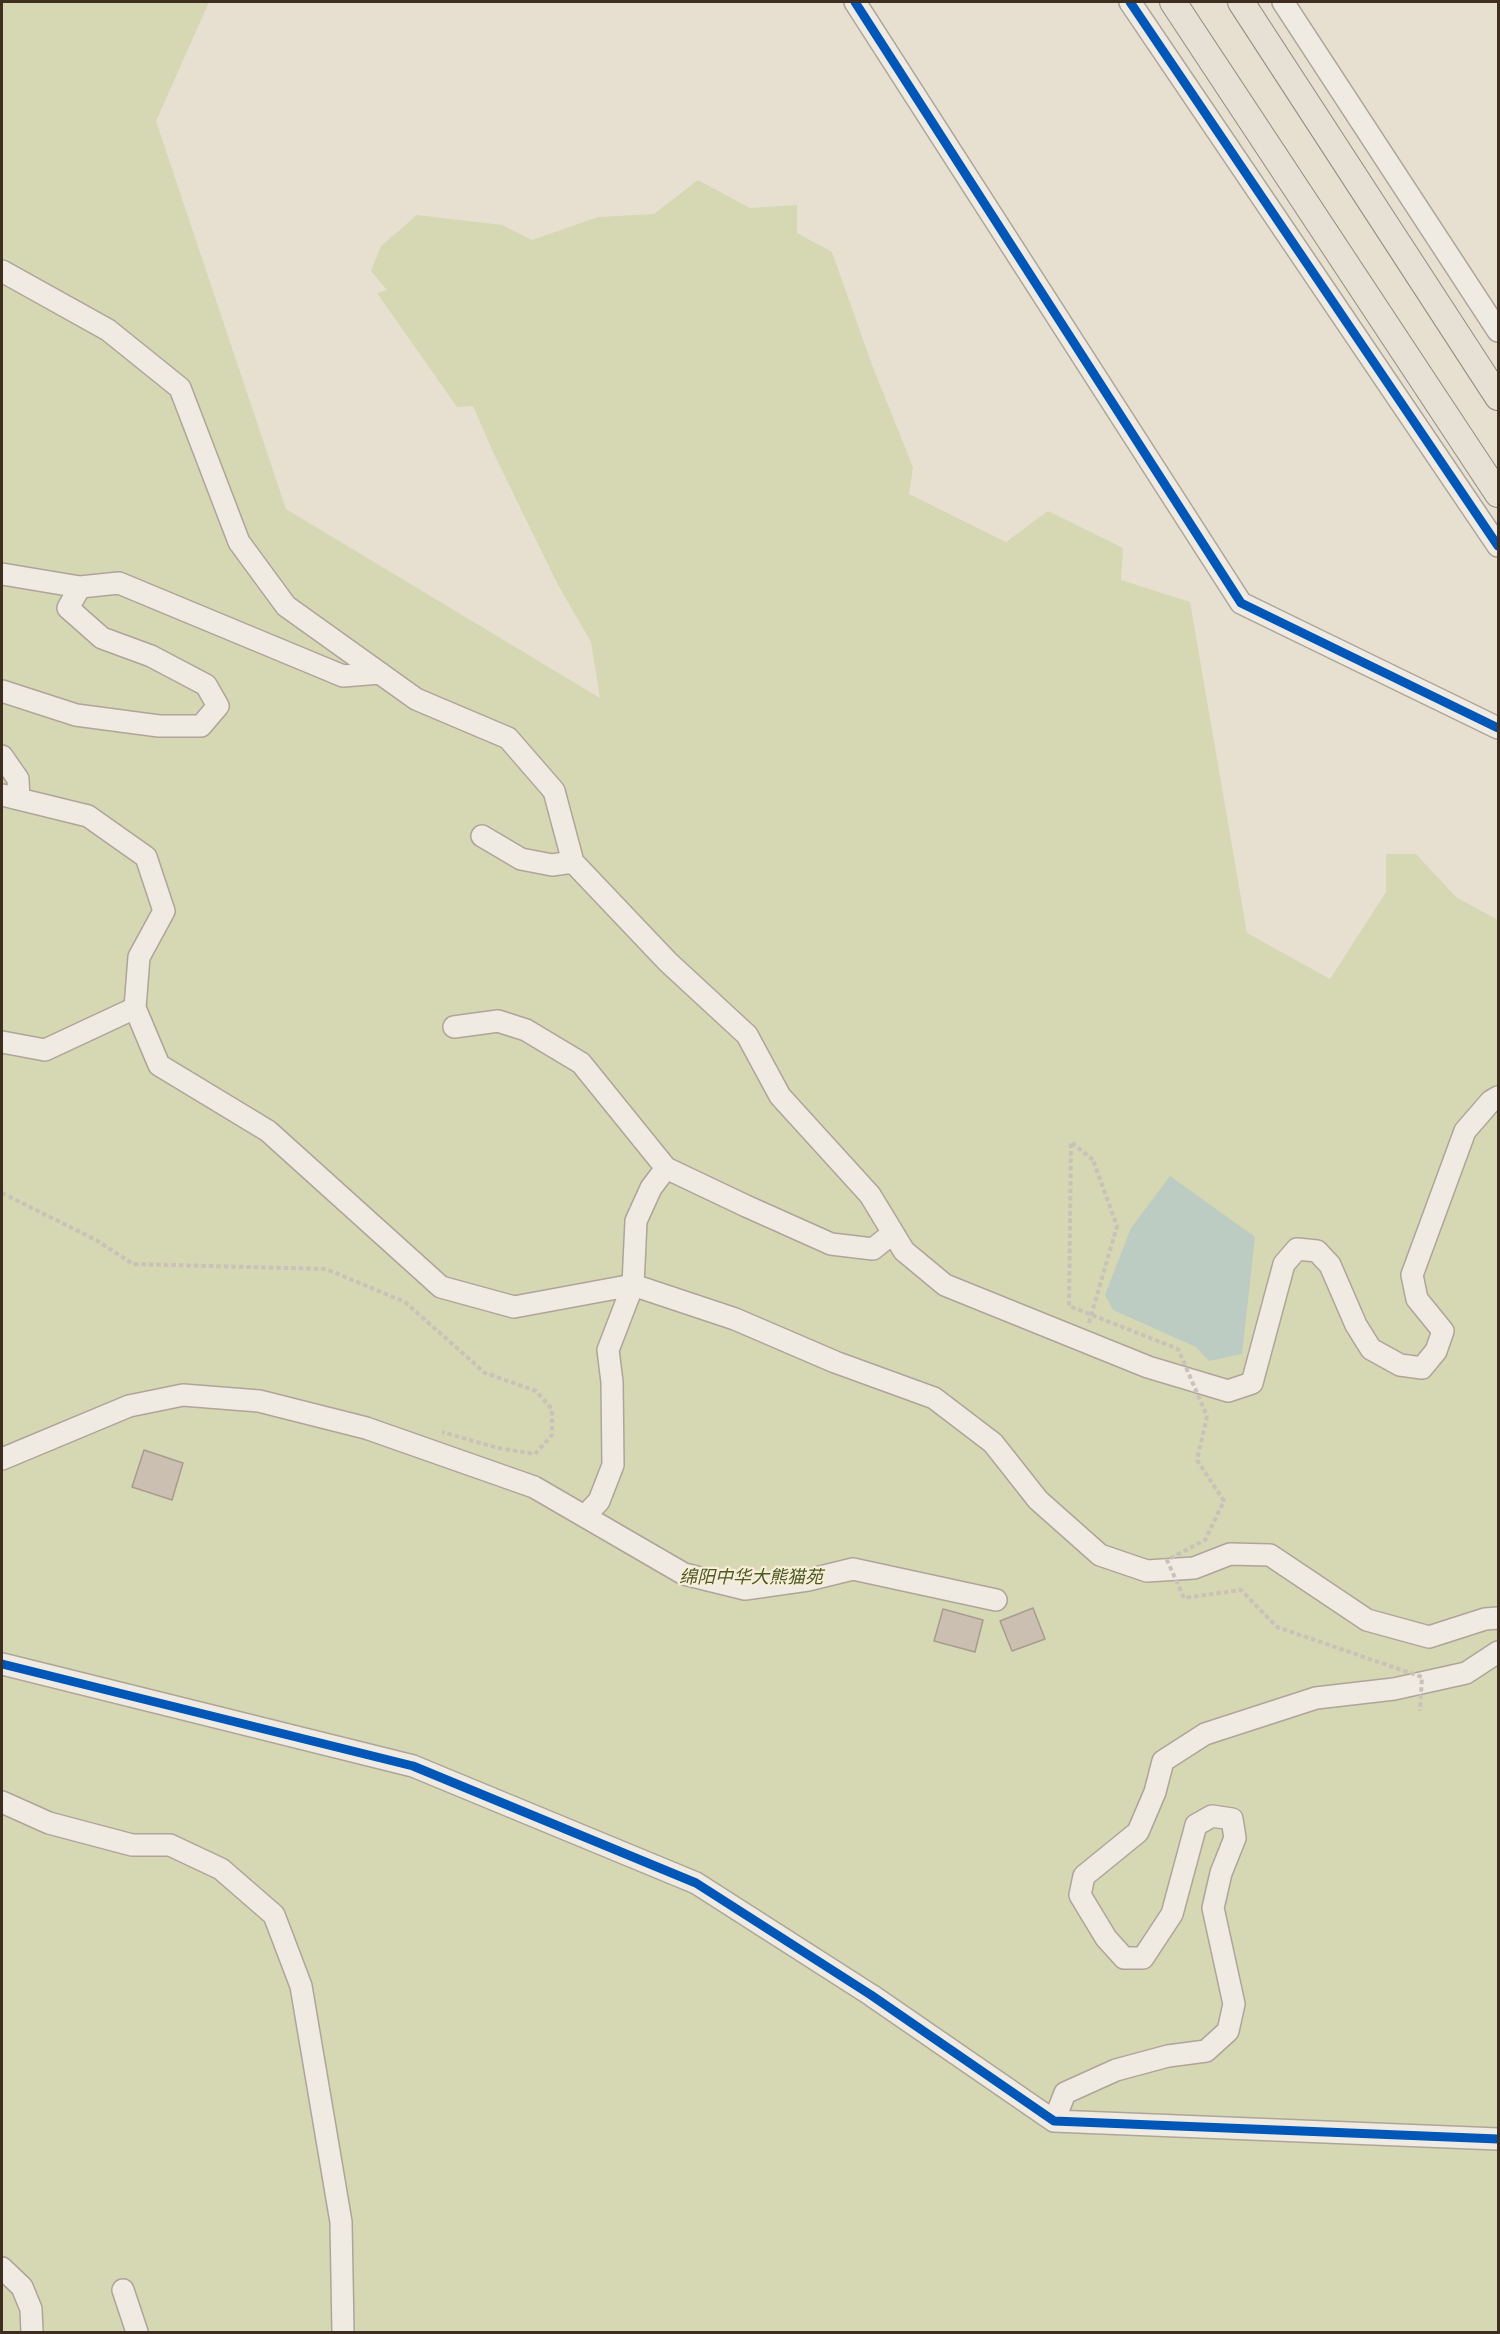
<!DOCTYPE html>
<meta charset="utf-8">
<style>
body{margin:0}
#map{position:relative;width:1500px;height:2334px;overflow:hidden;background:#e7e0d1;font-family:"PT Serif",serif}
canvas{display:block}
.frame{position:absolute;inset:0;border:3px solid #3d2e20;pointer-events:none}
</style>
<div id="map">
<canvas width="1500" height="2334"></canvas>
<div class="frame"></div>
</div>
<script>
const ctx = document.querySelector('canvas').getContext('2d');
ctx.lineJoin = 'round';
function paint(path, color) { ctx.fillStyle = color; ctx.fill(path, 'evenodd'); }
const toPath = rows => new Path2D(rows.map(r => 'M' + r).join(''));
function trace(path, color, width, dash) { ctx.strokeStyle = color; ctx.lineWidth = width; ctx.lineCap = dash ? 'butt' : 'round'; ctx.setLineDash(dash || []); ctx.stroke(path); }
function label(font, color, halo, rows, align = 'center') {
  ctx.font = font + ' "PT Serif","Noto Sans SC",serif'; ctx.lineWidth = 4.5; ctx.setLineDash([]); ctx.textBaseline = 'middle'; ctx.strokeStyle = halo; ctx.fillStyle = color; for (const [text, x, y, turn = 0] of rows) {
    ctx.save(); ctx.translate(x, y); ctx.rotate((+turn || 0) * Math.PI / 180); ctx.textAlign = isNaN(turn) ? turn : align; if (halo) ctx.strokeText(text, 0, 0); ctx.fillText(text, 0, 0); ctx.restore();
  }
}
const green = toPath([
 [2,2,209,2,156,121,286,509,600,698,591,642,558,585,493,452,473,406,457,407,377,293,387,290,371,271,381,246,417,215,502,225,532,240,598,217,654,214,698,180,750,208,797,205,797,233,832,252,872,365,913,467,909,494,1006,542,1048,511,1123,548,1121,580,1190,602,1247,933,1330,979,1386,892,1386,854,1416,854,1456,897,1498,920,1498,2332,2,2332]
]);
const water = toPath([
 [1170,1176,1255,1237,1242,1354,1209,1361,1196,1347,1113,1310,1105,1295,1131,1228]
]);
const building = toPath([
 [144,1450,183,1463,172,1500,132,1487,144,1450],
 [1033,1608,1045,1639,1012,1651,1000,1621,1033,1608],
 [943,1609,983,1620,975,1652,934,1641,943,1609]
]);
const path = toPath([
 [2,1193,96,1240,133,1264,326,1269,405,1302,485,1373,536,1391,552,1409,552,1435,535,1454,498,1448,442,1432],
 [1089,1323,1117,1226,1093,1160]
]);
const minor = toPath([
 [855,2,1241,603,1498,728],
 [1130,2,1498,546],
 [1283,2,1498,331],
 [2,271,108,330,180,388,239,542,286,606,416,699,508,738,554,791,573,862,668,962,747,1035,780,1096,870,1195,904,1251,945,1285,1148,1367,1228,1391,1252,1383,1284,1264,1297,1249,1317,1251,1330,1265,1356,1325,1371,1349,1400,1365,1422,1368,1436,1351,1443,1331,1417,1299,1412,1275,1465,1131,1491,1101,1498,1097],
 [2,574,80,587],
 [2,691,76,715,159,726,201,726,218,706,206,685,151,656,102,638,68,608,80,587,119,583,343,676,380,673],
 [2,756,18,779,19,799],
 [2,795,88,816,146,857,164,911,139,957,135,1008,159,1065,268,1131,441,1287,514,1307,633,1285,735,1319,835,1362,934,1398,993,1443,1038,1500,1100,1555,1147,1571,1194,1568,1230,1554,1270,1555,1367,1620,1429,1637,1485,1619,1498,1618],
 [482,836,521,859,552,865,573,862],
 [454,1027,498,1021,526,1030,581,1063,666,1168,746,1206,831,1244,873,1249,893,1233],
 [2,1042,45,1050,135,1008],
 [2,1459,129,1406,183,1395,259,1401,366,1428,534,1487,684,1574,745,1589,808,1580,853,1569,996,1600],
 [585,1516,599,1501,613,1465,612,1382,608,1350,633,1285,636,1221,651,1188,666,1168],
 [2,1664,413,1766,696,1883,871,1995,1054,2121,1498,2139],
 [2,1802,49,1823,132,1845,170,1845,221,1869,274,1915,301,1986,341,2222,343,2332],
 [1054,2121,1065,2093,1116,2070,1168,2056,1206,2051,1228,2031,1234,2004,1213,1908,1221,1873,1235,1838,1232,1819,1212,1816,1196,1825,1172,1914,1143,1958,1124,1958,1106,1938,1080,1895,1084,1876,1138,1832,1155,1792,1163,1761,1205,1734,1316,1698,1394,1689,1466,1673,1498,1652],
 [2,2268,22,2287,31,2309,32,2332],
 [123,2290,137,2332]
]);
const major = toPath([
 [1173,2,1498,494],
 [1241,2,1498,397]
]);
const pathBridge = toPath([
 [1093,1160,1071,1142,1069,1306,1178,1349,1207,1416,1197,1460,1224,1501,1205,1540,1167,1560,1184,1598,1241,1590,1277,1627,1422,1677,1420,1711]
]);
const cycleway = toPath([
 [855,2,1241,603,1498,728],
 [1130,2,1498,546],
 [2,1664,413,1766,696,1883,871,1995,1054,2121,1498,2139]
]);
const parkNames = [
 ["绵阳中华大熊猫苑",751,1578]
];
paint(green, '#d6d7b3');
paint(water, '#bcccc2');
paint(building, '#cbbfb2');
trace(building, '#a89c90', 1.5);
trace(minor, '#ada599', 24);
trace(major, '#928b80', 28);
trace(path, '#c8c2b9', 4, [4.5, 3]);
trace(minor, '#efebe3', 21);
trace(major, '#e6e1d4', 26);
trace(pathBridge, '#c8c2b9', 4, [4.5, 3]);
trace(cycleway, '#0057b8', 9);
label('italic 18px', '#4d5a26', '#f7eed8', parkNames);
</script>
